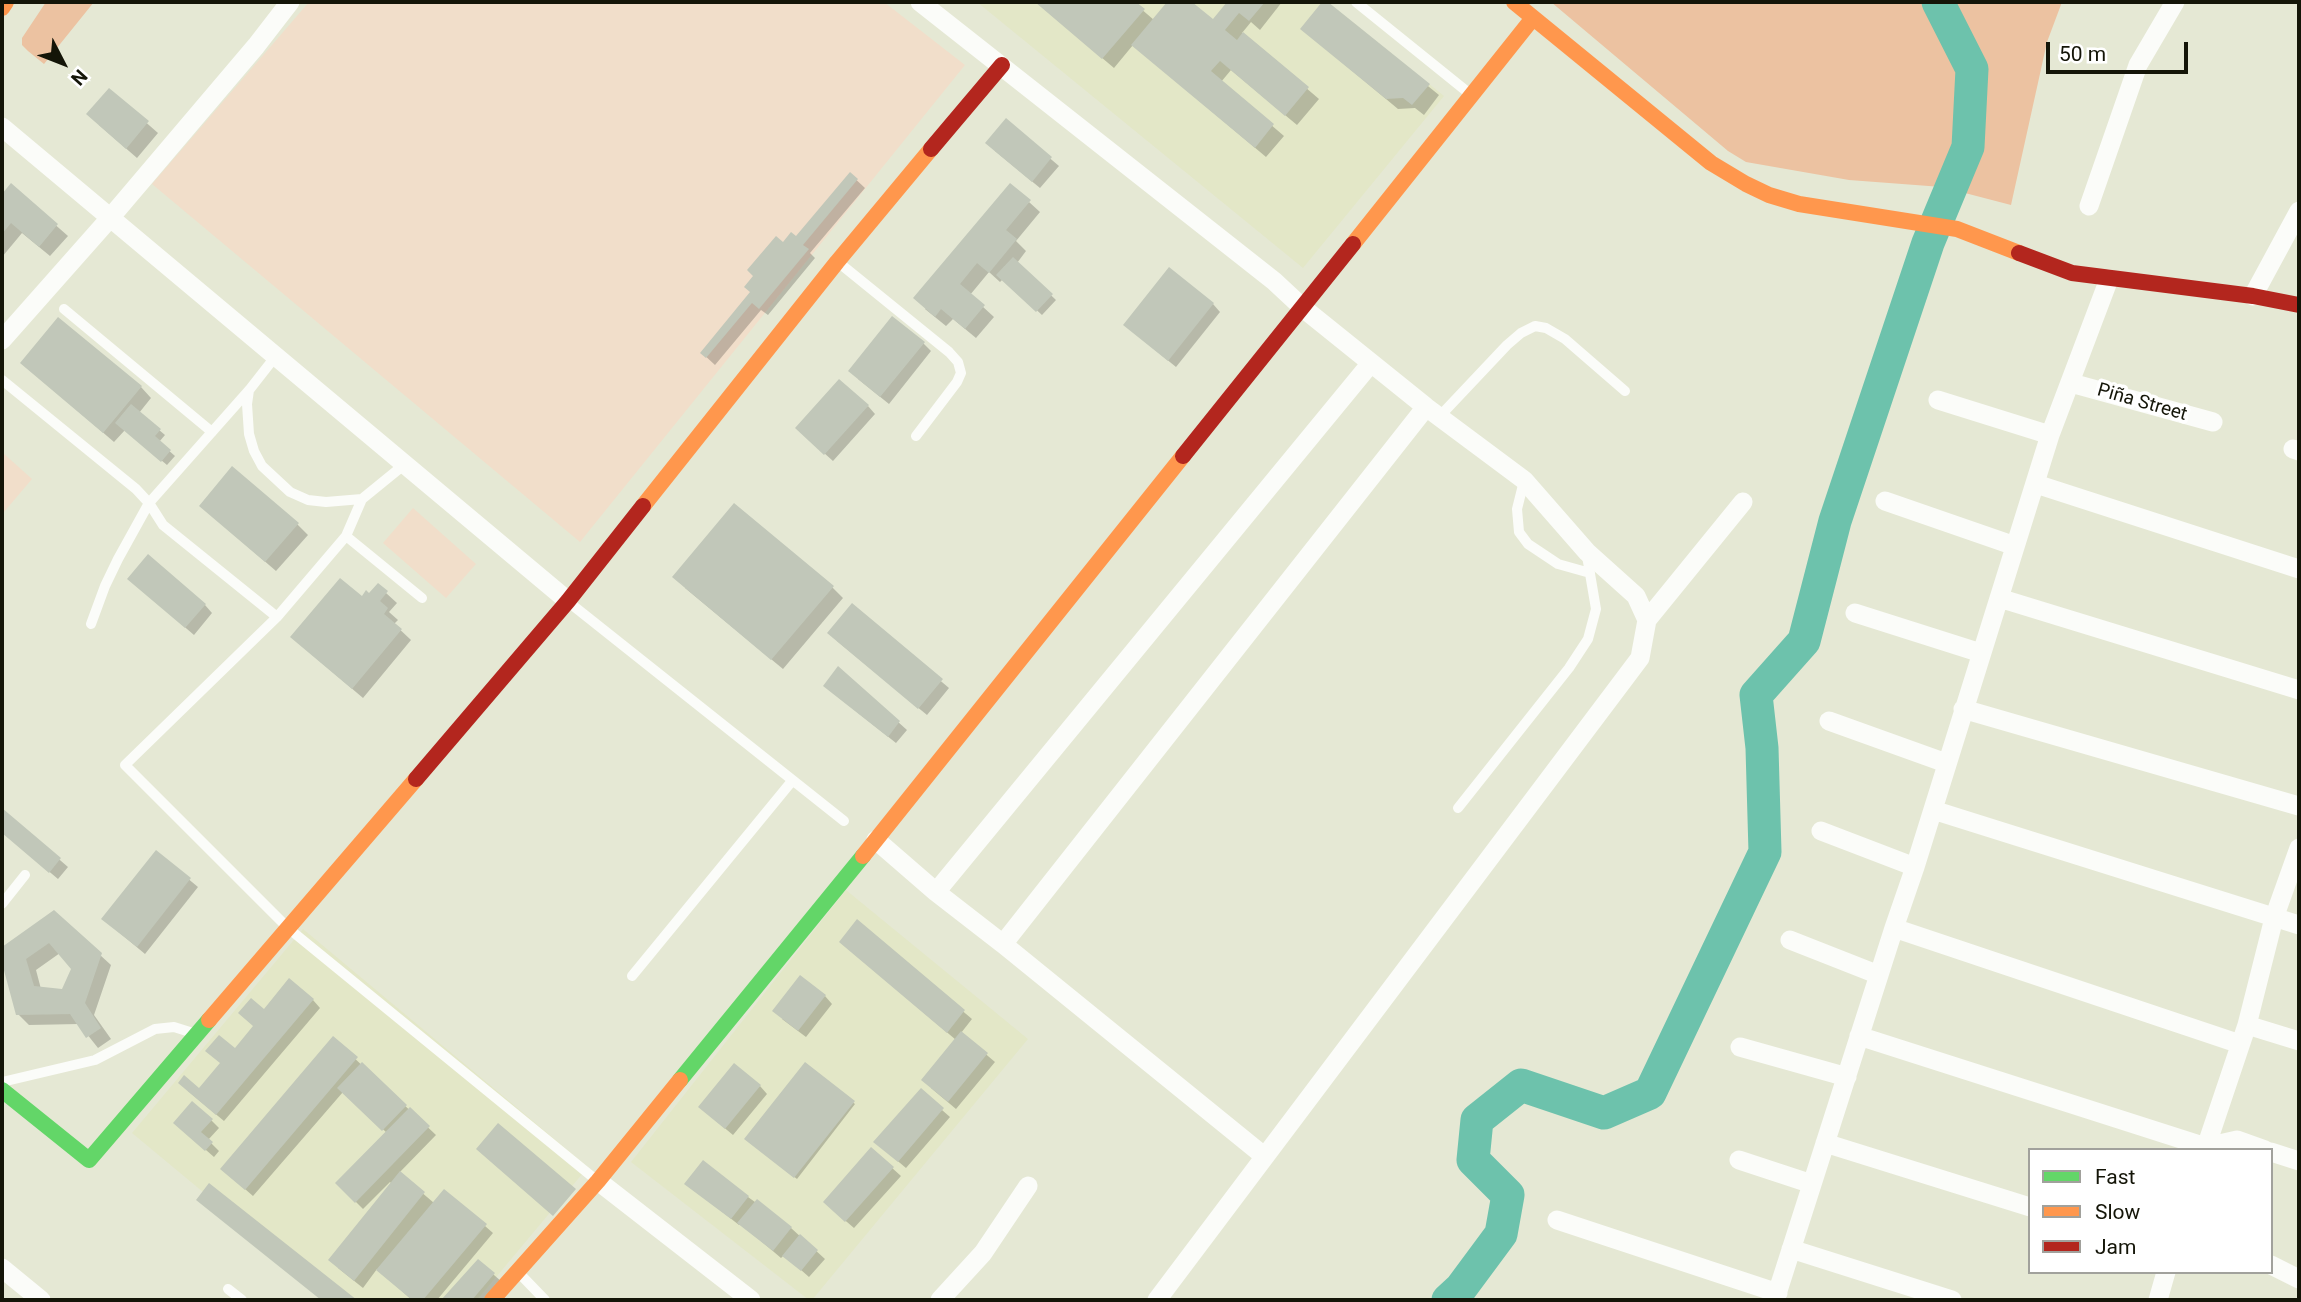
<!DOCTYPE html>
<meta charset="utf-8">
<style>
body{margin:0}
#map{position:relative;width:2301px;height:1302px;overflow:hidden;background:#e5e8d4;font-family:Roboto,sans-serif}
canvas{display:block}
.frame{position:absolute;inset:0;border:4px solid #141508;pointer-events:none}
.legend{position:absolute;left:2028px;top:1148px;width:245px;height:126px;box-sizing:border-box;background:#fff;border:2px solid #a1a19c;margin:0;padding:9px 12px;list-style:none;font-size:21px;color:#141508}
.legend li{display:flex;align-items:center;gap:14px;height:35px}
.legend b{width:35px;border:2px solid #a1a19c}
.north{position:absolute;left:28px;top:28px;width:70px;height:70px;-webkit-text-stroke:5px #fff;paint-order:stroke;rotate:132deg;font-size:19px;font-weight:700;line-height:28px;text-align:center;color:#141508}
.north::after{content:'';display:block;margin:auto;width:24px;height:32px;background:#141508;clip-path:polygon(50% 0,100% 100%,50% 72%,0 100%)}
.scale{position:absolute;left:2046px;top:42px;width:142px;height:32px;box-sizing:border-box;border:4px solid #141508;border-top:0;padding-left:9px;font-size:21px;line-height:24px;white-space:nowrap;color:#141508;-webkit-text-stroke:5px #fff;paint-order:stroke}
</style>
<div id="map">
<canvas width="2301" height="1302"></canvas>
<div class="frame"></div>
<ul class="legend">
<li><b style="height:9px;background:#63d668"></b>Fast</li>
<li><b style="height:9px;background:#ff974d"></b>Slow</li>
<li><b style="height:9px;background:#b3261e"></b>Jam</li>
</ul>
<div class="north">N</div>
<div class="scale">50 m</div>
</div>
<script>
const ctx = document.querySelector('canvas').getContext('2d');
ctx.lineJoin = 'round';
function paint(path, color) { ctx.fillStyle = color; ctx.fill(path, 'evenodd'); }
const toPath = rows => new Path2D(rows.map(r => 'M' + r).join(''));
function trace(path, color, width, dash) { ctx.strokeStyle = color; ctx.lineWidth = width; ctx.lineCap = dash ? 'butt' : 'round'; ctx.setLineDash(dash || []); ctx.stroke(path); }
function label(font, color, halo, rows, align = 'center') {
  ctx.font = font + ' Roboto,sans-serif'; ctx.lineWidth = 7; ctx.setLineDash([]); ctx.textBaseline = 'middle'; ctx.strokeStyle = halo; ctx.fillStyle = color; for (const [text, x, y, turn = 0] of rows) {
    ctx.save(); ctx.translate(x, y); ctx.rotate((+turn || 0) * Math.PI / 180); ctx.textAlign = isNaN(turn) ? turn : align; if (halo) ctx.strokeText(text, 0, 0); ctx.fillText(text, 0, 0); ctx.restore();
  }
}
const built = toPath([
 [977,2,1328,2,1444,96,1303,268],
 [846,890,1028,1039,812,1300,809,1300,631,1162],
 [303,929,588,1167,477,1300,333,1300,132,1133]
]);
const green = toPath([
 [309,2,884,2,965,65,580,542,152,184],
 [2,452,32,479,4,512,2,510],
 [413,508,476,564,446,598,383,543]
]);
const forest = toPath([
 [46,2,94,2,44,64,28,51,22,45,22,38],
 [1551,2,2062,2,2047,42,2011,205,1942,187,1849,180,1746,162,1728,151]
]);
const shadow = toPath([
 [1036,2,1133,2,1154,20,1169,2,1189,2,1213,22,1228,4,1225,2,1282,2,1260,30,1251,22,1242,33,1319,99,1297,125,1231,70,1221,82,1284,136,1266,157,1133,45,1114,68],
 [1324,2,1439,95,1424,115,1415,108,1398,109,1302,29],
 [109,90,158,133,137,158,99,125],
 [1006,121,1059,166,1040,188,995,151],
 [850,174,865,188,810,253,815,258,768,315,761,310,715,365,702,353,752,293,783,245,796,239],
 [11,186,68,236,50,256,22,233,2,257,2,197],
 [1029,202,1040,212,1016,241,1026,251,1017,263,1056,300,1042,315,1003,279,1000,282,989,272,970,295,994,317,976,338,953,319,946,326,925,309],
 [1213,304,1220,312,1176,367,1133,332],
 [923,343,931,351,889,404,858,379],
 [22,363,141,387,151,398,139,413,165,435,159,442,175,456,167,465,125,430,114,442],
 [868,406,875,414,833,461,805,436],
 [212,516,297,524,308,535,276,571],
 [137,586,205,605,212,613,194,635],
 [832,587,843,598,783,669,685,588],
 [386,593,397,603,389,612,398,620,394,624,411,640,363,698,303,647,362,598],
 [852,606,949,688,927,715,837,641],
 [839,669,907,730,896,743,833,693],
 [2,810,68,867,58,879,2,832],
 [156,852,198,887,145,954,103,919],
 [54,913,111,965,94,1015,111,1039,98,1048,79,1024,29,1025,18,1014,2,957,2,949],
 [60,953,73,968,63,991,41,989,36,970],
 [857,922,972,1019,961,1033,995,1062,956,1109,931,1088,956,1040,849,949],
 [825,996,832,1004,806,1037,782,1019],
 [313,1000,320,1008,224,1121,188,1091,200,1090,255,1027,264,1011],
 [333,1038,436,1135,399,1173,434,1203,485,1226,493,1233,437,1300,412,1300,377,1269,363,1288,338,1268,392,1184,390,1182,363,1209,337,1183,387,1133,343,1092,253,1196,230,1176],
 [805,1065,855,1104,797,1179,747,1139],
 [760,1086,767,1094,733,1135,709,1115],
 [942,1110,950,1117,906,1168,875,1142],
 [211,1120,219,1128,208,1140,219,1151,214,1157,183,1130],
 [871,1149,901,1176,854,1228,833,1210],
 [687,1184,748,1197,791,1228,825,1259,809,1277,784,1255,781,1258,741,1224,739,1225],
 [478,1261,502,1282,486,1300,444,1300]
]);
const river = toPath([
 [1448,1300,1461,1288,1501,1234,1508,1195,1473,1160,1477,1120,1521,1085,1604,1113,1650,1093,1765,852,1762,748,1756,695,1804,641,1835,521,1928,243,1968,147,1972,69,1938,2]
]);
const building = toPath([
 [1035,2,1136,2,1145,9,1102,59],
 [1167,2,1192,2,1213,19,1227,2,1265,2,1249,21,1239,13,1225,30,1237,40,1243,32,1309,87,1285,116,1220,61,1211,71,1274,124,1255,148,1131,45],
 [1322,2,1328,2,1430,84,1412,105,1403,98,1386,99,1300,29],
 [109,88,149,121,126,149,86,114],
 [1006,118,1052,157,1032,182,985,143],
 [850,172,858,179,803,245,809,249,759,309,752,303,706,358,700,353,750,292,744,287,753,276,747,270,776,236,783,242,791,232,796,236],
 [11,183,58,224,39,247,11,223,2,234,2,194],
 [1010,183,1031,200,1006,230,1017,239,989,273,977,263,960,284,985,305,965,329,941,309,935,317,913,298],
 [1013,257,1053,294,1036,312,996,275],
 [1169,267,1214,303,1168,361,1123,325],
 [892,316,925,342,880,397,848,371],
 [58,317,142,386,103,433,20,363],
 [839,379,869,405,824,455,795,428],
 [131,404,161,429,155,436,171,450,161,462,115,423],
 [232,466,299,523,265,562,199,506],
 [734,503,834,586,771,660,672,577],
 [148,554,206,604,185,628,127,579],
 [340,578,362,596,366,590,369,593,378,583,388,591,380,601,388,608,384,614,402,629,352,689,290,637],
 [852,603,943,679,918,709,827,633],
 [838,666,900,721,888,737,823,686],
 [2,808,61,858,49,873,2,833],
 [156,850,191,878,137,947,101,919],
 [54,910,102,953,85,1003,101,1028,86,1038,70,1014,16,1015,2,963,2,947],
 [49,943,71,969,62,989,34,986,26,959],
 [857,919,965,1010,947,1033,839,942],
 [800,975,826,995,798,1031,772,1011],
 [289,978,314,999,216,1115,178,1083,184,1075,199,1088,220,1063,205,1051,219,1035,235,1048,253,1026,238,1013,251,998,264,1009],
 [961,1031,988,1053,948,1102,921,1080],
 [333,1036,358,1057,245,1190,220,1169],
 [362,1062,407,1105,382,1131,337,1088],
 [805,1062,855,1101,794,1178,744,1139],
 [734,1063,761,1085,725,1129,698,1107],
 [921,1088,944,1108,898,1162,873,1142],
 [192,1101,213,1119,201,1132,213,1142,205,1151,173,1123],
 [410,1107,430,1126,355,1203,335,1183],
 [498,1123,576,1189,553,1216,476,1149],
 [871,1147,894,1167,845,1222,823,1202],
 [703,1160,749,1196,731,1219,684,1184],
 [400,1171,425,1192,354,1281,328,1260],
 [209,1183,357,1300,321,1300,196,1200],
 [444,1189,487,1224,423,1300,412,1300,376,1270],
 [757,1199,792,1227,773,1251,737,1223],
 [800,1234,818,1250,801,1271,782,1256],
 [478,1259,495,1273,472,1300,441,1300]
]);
const lane = toPath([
 [1356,2,1470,94],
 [838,262,949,352,958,362,961,373,957,382,916,436],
 [64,309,212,432],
 [2,380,136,489,149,503,163,525,277,617],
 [249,390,247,404,249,434,254,451,262,466,290,492,308,500,326,502,362,499,405,464],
 [1440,416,1507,345,1521,333,1535,326,1546,328,1565,339,1625,391],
 [1524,481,1517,509,1519,532,1528,544,1558,564,1590,573],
 [362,499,346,536,277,617,125,765,288,928,595,1179],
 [346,536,422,598],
 [571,604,844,821],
 [91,624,105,586,118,559,149,503,250,389,275,357],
 [1458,808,1569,668,1588,639,1596,609,1587,556],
 [2,904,25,875],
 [632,976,792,781],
 [2,1082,95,1060,155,1029,174,1027,193,1033],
 [519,1273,545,1300],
 [228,1289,242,1300]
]);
const street = toPath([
 [920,2,1274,281,1303,308,1426,407,1524,480,1587,552,1636,596,1647,620],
 [2,127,568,601],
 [2089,206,2138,65,2175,2],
 [2253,296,2299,211],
 [2,340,110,218,256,46,290,2],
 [2071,383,2213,422],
 [1938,400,2050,435],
 [2293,449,2299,451],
 [2036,484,2299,569],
 [1885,501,2015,546],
 [1999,598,2299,690],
 [1855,613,1981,653],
 [1963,709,2299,806],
 [1829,721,1946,763],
 [1933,810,2299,925],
 [1821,831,1915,867],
 [876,840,936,892,1003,944,1264,1156],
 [936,892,1371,363],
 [1894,928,2240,1044],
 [1790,940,1879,975],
 [1003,944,1426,407],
 [2247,1025,2299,1041],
 [1859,1036,2206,1147,2237,1140,2265,1150],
 [1740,1047,1847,1077],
 [1825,1143,2030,1207],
 [2205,1150,2247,1025,2274,918,2299,848],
 [2271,1152,2299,1161],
 [1739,1160,1812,1184],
 [598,1181,751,1300],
 [1557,1220,1778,1293],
 [1791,1249,1952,1300],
 [2271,1265,2299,1279],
 [2,1268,41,1300],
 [940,1300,983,1253,1028,1186],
 [1157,1300,1640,658,1647,620,1743,502],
 [1775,1300,1894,928,1915,867,2050,435,2109,279],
 [2158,1300,2166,1272]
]);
const fast = toPath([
 [680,1080,863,856],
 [2,1090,89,1160,209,1020]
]);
const slow = toPath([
 [1514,2,1711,163,1746,184,1769,195,1799,204,1957,229,2019,253],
 [2,8,6,2],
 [1353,244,1533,18],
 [643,506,837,262,931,149],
 [863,856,1183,456],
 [209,1020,416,779],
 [492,1300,598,1181,680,1080]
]);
const jam = toPath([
 [931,149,1002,65],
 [2019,253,2072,273,2253,296,2299,305],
 [1183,456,1353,244],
 [416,779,568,601,643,506]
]);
const streetNames = [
 ["Piña Street",2142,403,16]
];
paint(built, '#e3e7c7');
paint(green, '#f1deca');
paint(forest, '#ecc2a1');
paint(shadow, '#0003');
trace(river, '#6dc2ac', 33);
paint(building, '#c1c7b9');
trace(lane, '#fbfcf9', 10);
trace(street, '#fbfcf9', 19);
trace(fast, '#63d668', 16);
trace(slow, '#ff974d', 16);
trace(jam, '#b3261e', 16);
label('19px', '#141508', '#fff', streetNames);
</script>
